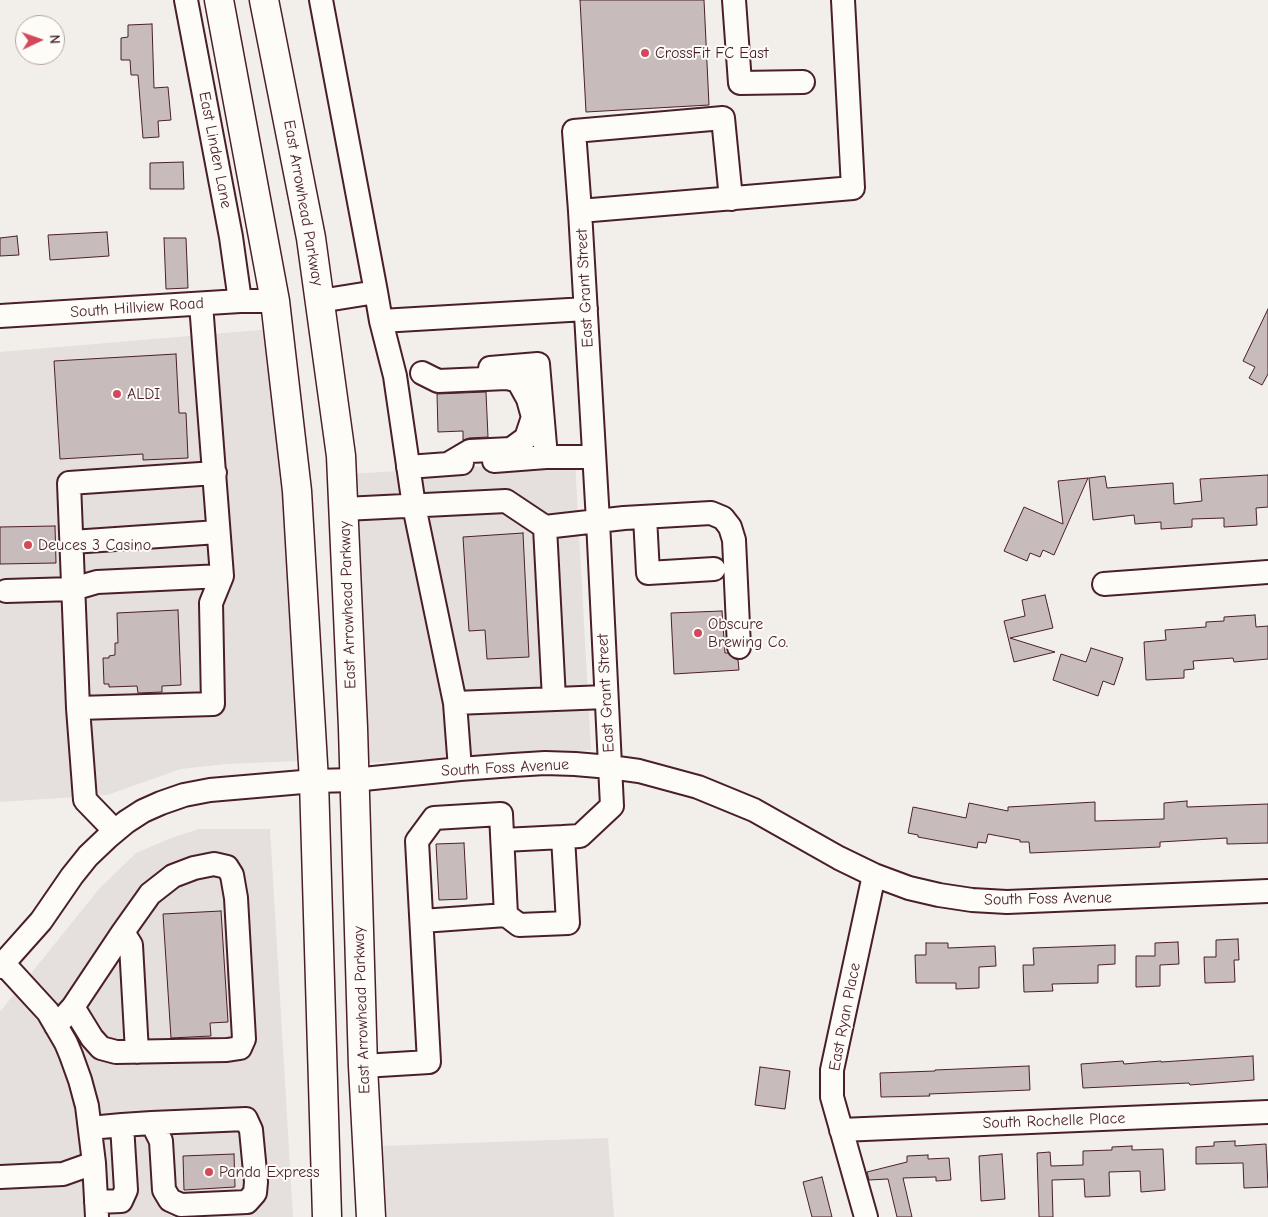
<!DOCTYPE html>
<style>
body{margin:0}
#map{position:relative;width:1268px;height:1217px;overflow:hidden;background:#f2efeb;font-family:"Comic Neue",sans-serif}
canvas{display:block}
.north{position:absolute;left:15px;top:15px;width:50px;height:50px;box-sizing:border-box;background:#fdfcf7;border:1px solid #b5a4a5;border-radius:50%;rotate:87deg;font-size:14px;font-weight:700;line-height:20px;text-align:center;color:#4a1f2b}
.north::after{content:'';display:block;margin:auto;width:18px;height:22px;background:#d1495b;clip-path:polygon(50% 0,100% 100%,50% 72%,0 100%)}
</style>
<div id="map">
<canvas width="1268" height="1217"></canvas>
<div class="north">N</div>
</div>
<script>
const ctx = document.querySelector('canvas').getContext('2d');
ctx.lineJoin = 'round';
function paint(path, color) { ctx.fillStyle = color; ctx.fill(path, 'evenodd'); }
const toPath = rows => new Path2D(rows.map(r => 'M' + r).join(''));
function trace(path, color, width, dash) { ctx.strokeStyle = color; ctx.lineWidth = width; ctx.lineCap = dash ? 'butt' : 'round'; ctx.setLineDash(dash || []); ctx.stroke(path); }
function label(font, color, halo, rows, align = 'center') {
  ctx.font = font + ' "Comic Neue",sans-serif'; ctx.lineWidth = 4; ctx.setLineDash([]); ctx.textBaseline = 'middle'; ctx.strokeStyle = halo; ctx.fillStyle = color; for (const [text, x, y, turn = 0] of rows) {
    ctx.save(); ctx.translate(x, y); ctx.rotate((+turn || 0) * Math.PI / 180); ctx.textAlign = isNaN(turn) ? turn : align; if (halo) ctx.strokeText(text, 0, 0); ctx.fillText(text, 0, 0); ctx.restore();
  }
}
const built = toPath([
 [272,329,299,761,226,764,181,769,107,795,0,802,0,352],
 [575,461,591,750,345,764,329,475],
 [199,829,270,829,293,1217,0,1217,0,1011,3,1008,99,889,136,853,171,838],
 [608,1138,614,1217,386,1217,381,1146]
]);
const building = toPath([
 [580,0,704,0,709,105,586,112,580,0],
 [152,24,154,88,168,87,171,120,158,121,159,137,143,138,138,75,131,75,130,60,121,60,121,38,128,37,128,25,152,24],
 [183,162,184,189,150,189,150,163,183,162],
 [107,232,109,256,50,260,48,235,107,232],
 [17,236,19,255,0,256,0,238,17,236],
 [164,238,186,238,188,288,166,289,164,238],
 [1268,309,1268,374,1262,385,1249,378,1255,367,1243,361,1268,309],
 [176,354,179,413,186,413,188,458,143,460,143,454,60,459,54,361,176,354],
 [486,392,488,437,469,438,463,440,463,431,438,432,437,394,486,392],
 [1268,475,1268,507,1256,508,1257,525,1224,527,1224,518,1192,519,1192,527,1161,529,1161,522,1135,524,1134,515,1093,520,1089,478,1105,476,1107,488,1173,483,1174,504,1202,501,1200,479,1268,475],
 [1088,478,1054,555,1043,550,1040,557,1030,553,1027,561,1004,551,1024,507,1063,524,1058,481,1088,478],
 [55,526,56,563,0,564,0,527,55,526],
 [523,533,529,657,487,659,485,630,469,631,463,537,523,533],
 [1045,595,1053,628,1010,638,1055,652,1014,662,1004,621,1025,616,1022,600,1045,595],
 [178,610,181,685,162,686,162,692,138,693,137,686,109,687,109,684,104,684,103,658,109,658,109,656,115,655,115,643,118,643,117,613,178,610],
 [722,611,725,653,728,653,733,658,738,660,739,670,674,674,671,613,722,611],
 [1255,615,1256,627,1268,626,1268,659,1234,662,1233,658,1193,661,1194,669,1184,670,1184,678,1146,680,1144,642,1166,640,1165,630,1206,627,1206,622,1224,621,1224,617,1255,615],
 [1091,648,1123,658,1114,685,1103,681,1098,696,1053,680,1061,654,1086,662,1091,648],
 [1187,801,1187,807,1268,804,1268,843,1227,844,1227,838,1160,842,1160,847,1030,853,1029,842,1020,842,1020,840,988,834,986,843,978,842,977,848,918,837,918,835,908,833,913,807,966,818,969,803,1008,811,1008,807,1095,802,1095,821,1164,819,1164,803,1187,801],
 [464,843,467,899,439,900,436,844,464,843],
 [221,911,228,1022,210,1023,211,1036,171,1038,163,914,221,911],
 [1238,939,1239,960,1234,960,1235,982,1205,983,1204,957,1216,957,1216,940,1238,939],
 [1178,942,1179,964,1160,965,1160,986,1136,987,1136,956,1155,956,1155,943,1178,942],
 [926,943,948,943,948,948,995,946,996,966,979,967,979,988,956,989,956,983,916,983,915,955,926,955,926,943],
 [1115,945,1115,964,1098,965,1098,983,1052,984,1053,991,1024,992,1023,965,1034,965,1033,948,1115,945],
 [1253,1056,1254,1080,1190,1085,1189,1083,1083,1088,1081,1064,1123,1061,1124,1064,1161,1061,1161,1062,1253,1056],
 [1029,1066,1030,1090,929,1094,930,1096,881,1097,880,1073,935,1071,935,1070,1029,1066],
 [760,1067,790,1071,785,1109,755,1105,760,1067],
 [1235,1141,1235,1146,1266,1144,1268,1187,1244,1188,1243,1163,1196,1164,1196,1147,1214,1146,1214,1142,1235,1141],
 [1132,1146,1132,1150,1163,1149,1165,1190,1141,1192,1140,1171,1109,1172,1110,1196,1085,1197,1084,1179,1052,1180,1053,1217,1039,1217,1037,1153,1050,1152,1051,1166,1083,1165,1083,1151,1112,1150,1112,1147,1132,1146],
 [234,1154,235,1187,184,1190,183,1156,234,1154],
 [1002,1154,1005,1199,981,1201,979,1156,1002,1154],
 [928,1155,928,1159,949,1158,951,1180,936,1181,936,1177,903,1178,912,1217,897,1217,888,1179,869,1180,867,1172,907,1162,907,1156,928,1155],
 [822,1177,832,1217,812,1217,803,1182,822,1177]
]);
const minor = toPath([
 [186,0,231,237,240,301],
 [321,0,376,292],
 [734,0,740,83,803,82],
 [580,211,574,131,723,118,731,199],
 [320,301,376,292,381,321,395,376,414,506,455,703,460,769],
 [0,316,240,301,275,301],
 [381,321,586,309],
 [490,368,538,364,546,457],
 [422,373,438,381,507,378,518,381,528,399,533,417,526,438,511,449,470,451,448,464],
 [494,461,546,457,594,457],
 [408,467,462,463],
 [344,509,506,501,545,527,624,518,711,513,723,518,730,527,734,540,739,647],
 [645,517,648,573,714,569],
 [545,527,554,699],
 [72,542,218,532],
 [1104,584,1268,572],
 [6,591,73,589,97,582,222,576],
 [455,703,606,697],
 [78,708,69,483,215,473],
 [115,831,85,800,78,708,213,704,211,603,222,576,201,304],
 [503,840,563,837,580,836,612,806,598,521,580,211,853,188,843,0],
 [422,921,506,915,519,925,568,923,563,837],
 [123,932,131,945,137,1052],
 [4,964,48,1012,66,1043,71,1055,80,1080,87,1106,94,1163,97,1217],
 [0,967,41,921,72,876,88,856,108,837,126,822,143,811,161,803,184,795,210,790,314,781,354,780,460,769,513,765,545,763,575,764,610,767,639,771,698,787,754,810,839,858,874,875,909,888,939,895,972,900,1007,902,1268,891],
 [56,1026,73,1007,123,932,150,894,173,876,194,868,214,864,227,867,232,875,236,898,244,1039,240,1048,227,1050,116,1052,101,1048,92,1038,73,1007],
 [363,1066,429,1062,417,841,434,818,501,814,506,915],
 [90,1128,122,1125,152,1123,246,1119,251,1130,256,1182,255,1193,247,1202,181,1205,170,1200,164,1190,161,1141,152,1123],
 [841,1130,1268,1112],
 [0,1177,63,1174,94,1163],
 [96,1202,121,1201,126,1190,122,1125],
 [866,1217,832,1097,832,1070,874,875]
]);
const major = toPath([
 [219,0,275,301,297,491,314,781,327,1217],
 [264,0,311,238,341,456,353,728,363,1066,371,1217]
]);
const markers = [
 [645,53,5,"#d1495b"],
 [117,394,5,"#d1495b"],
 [28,545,5,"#d1495b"],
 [698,633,5,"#d1495b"],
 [209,1172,5,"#d1495b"]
];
const poiNames = [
 ["CrossFit FC East",655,53],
 ["ALDI",127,394],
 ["Deuces 3 Casino",38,545],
 ["Obscure",708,624],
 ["Brewing Co.",708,642],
 ["Panda Express",219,1172]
];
const streetNames = [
 ["East Linden Lane",215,150,79],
 ["East Arrowhead Parkway",303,203,80],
 ["East Grant Street",585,288,-93],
 ["South Hillview Road",137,308,-4],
 ["East Arrowhead Parkway",348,605,-92],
 ["East Grant Street",606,693,-93],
 ["South Foss Avenue",505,768,-3],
 ["South Foss Avenue",1048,899,-1],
 ["East Arrowhead Parkway",362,1010,-92],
 ["East Ryan Place",845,1017,-79],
 ["South Rochelle Place",1054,1121,-2]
];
paint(built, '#e5dfdd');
paint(building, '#c8bbbb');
trace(building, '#4a1f2b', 1);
trace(minor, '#4a1f2b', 26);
trace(major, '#4a1f2b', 31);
trace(minor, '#fdfcf7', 22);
trace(major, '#fdfcf7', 28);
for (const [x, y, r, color] of markers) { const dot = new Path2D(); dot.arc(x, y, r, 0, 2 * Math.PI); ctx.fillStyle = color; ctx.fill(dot); trace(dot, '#fdfcf7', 2); }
label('16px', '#4a1f2b', '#fdfcf7', poiNames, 'left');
label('16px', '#4a1f2b', '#fdfcf7', streetNames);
</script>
